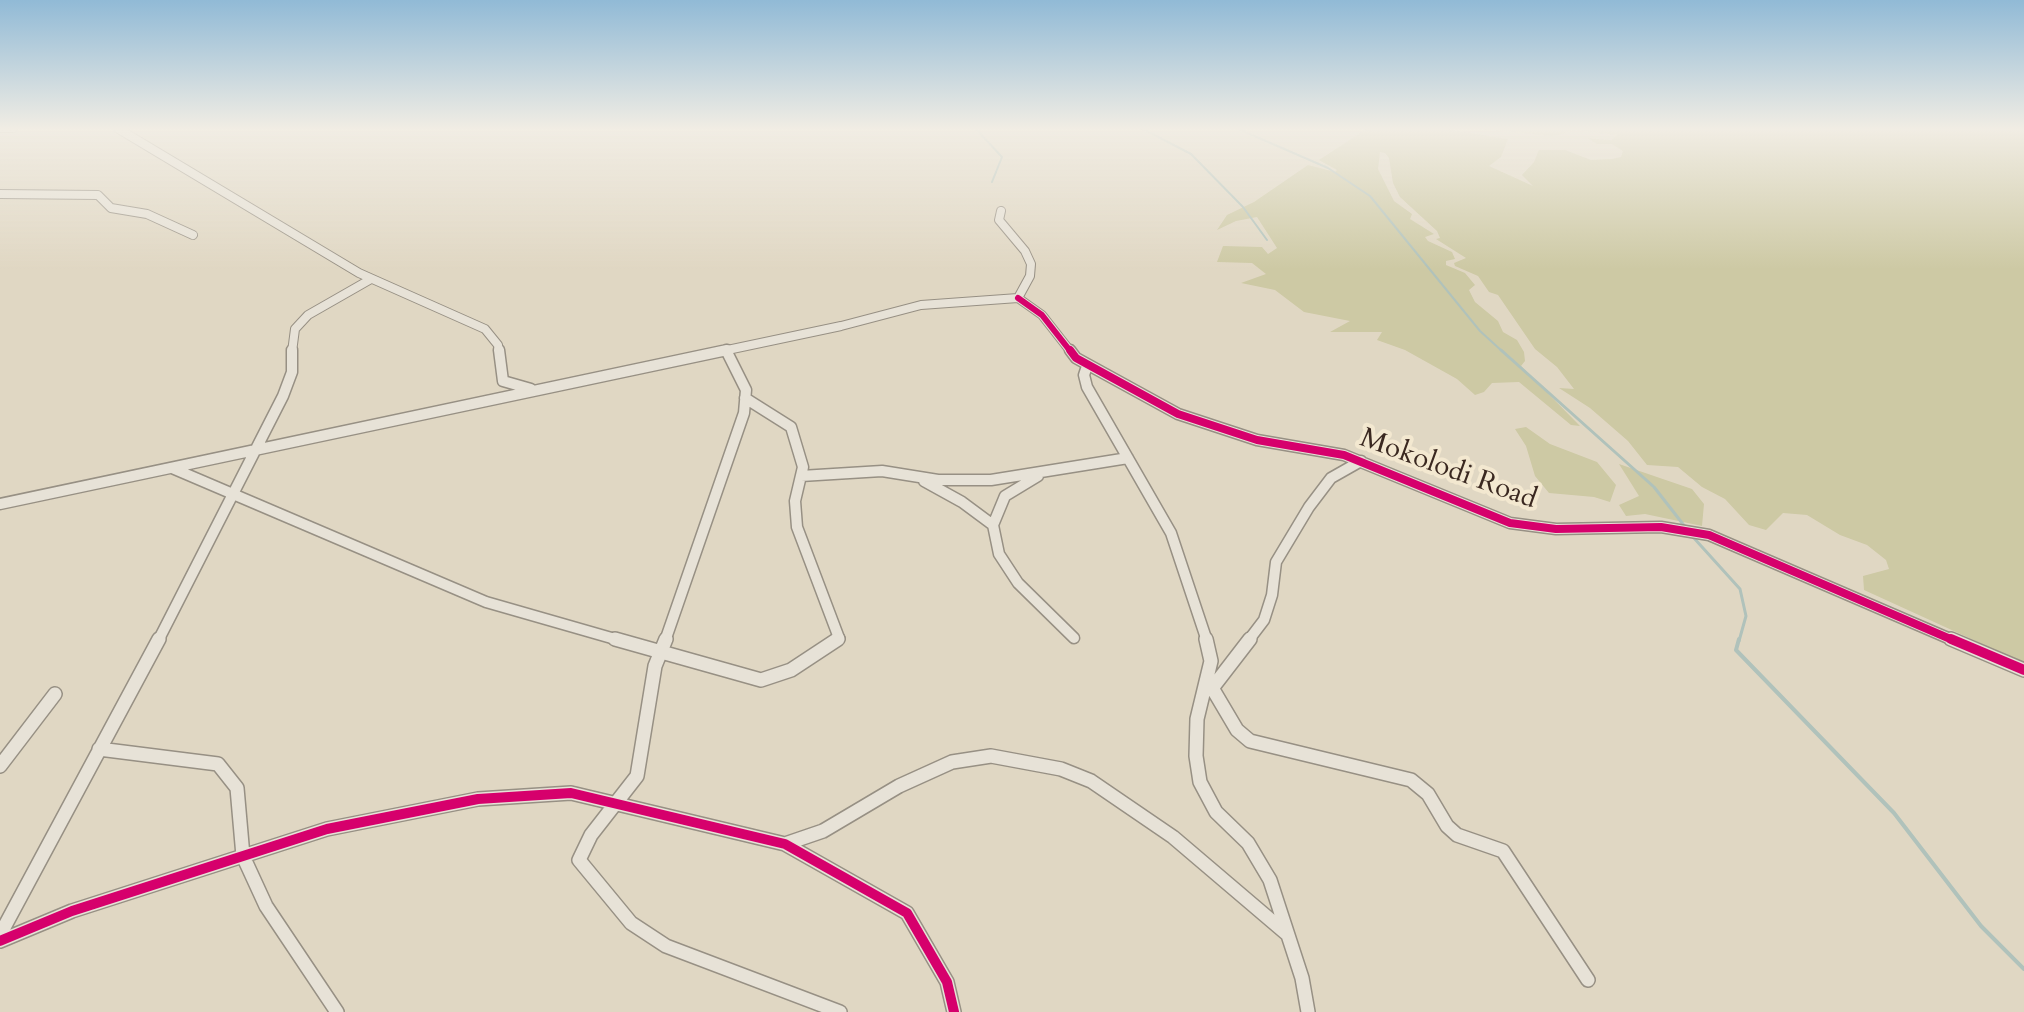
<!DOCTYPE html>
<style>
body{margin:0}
canvas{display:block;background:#e0d7c3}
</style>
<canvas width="2024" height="1012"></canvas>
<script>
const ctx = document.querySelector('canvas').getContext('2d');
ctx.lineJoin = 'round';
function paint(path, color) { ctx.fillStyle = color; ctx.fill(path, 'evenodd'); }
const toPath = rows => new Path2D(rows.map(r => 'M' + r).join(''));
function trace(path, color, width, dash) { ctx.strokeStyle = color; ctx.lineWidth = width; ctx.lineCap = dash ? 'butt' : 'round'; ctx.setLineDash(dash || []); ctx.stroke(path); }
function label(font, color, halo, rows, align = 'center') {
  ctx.font = font + ' Cardo,serif'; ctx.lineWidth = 8; ctx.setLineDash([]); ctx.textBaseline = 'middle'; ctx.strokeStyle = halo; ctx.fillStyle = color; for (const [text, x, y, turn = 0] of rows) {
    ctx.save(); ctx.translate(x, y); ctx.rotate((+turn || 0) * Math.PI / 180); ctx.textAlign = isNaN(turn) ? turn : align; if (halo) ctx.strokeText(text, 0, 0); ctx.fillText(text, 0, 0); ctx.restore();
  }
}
const green = toPath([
 [1368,128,1439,128,1508,139,1501,157,1489,166,1533,186,1522,175,1534,162,1539,150,1565,150,1591,160,1612,159,1621,157,1623,151,1612,144,1597,144,1587,138,1611,140,1617,135,1574,130,1555,136,1470,128,2024,128,2024,663,1864,590,1863,576,1889,569,1886,560,1867,545,1840,535,1807,515,1783,513,1766,530,1749,525,1725,499,1702,487,1678,467,1647,465,1628,441,1590,408,1559,388,1574,389,1557,367,1535,349,1498,295,1489,292,1478,276,1455,266,1454,263,1466,258,1436,239,1440,238,1437,231,1400,197,1393,183,1389,158,1385,153,1380,152,1378,169,1394,201,1412,214,1410,219,1434,234,1425,237,1428,241,1452,252,1455,259,1446,261,1446,265,1465,273,1475,285,1469,290,1475,302,1498,321,1503,332,1517,340,1524,352,1525,361,1521,366,1580,426,1571,425,1519,382,1492,383,1484,392,1475,395,1457,379,1405,350,1377,340,1382,332,1330,332,1350,321,1304,312,1275,290,1241,283,1266,274,1252,263,1217,262,1223,246,1262,247,1268,254,1277,248,1257,217,1236,221,1217,230,1227,215,1254,202,1308,165,1335,172,1337,170,1319,160],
 [1526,427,1550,444,1597,462,1616,485,1610,502,1594,497,1549,493,1535,476,1526,446,1515,429],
 [1619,464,1692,489,1704,504,1702,526,1645,514,1626,516,1619,505,1639,496]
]);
const streamFar2 = toPath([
 [975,128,1002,157,992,182],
 [1141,128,1191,154,1243,207,1267,240],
 [1236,128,1328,168,1370,196,1480,331,1503,352]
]);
const streamFar1 = toPath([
 [1501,350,1654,487,1686,528],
 [1693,537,1740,589,1746,616,1739,641]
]);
const stream = toPath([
 [1739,639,1736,650,1894,813,1981,926,2024,969]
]);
const minorFar2 = toPath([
 [0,128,13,128],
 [117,128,359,273,485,329,498,345,499,352],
 [0,194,98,195,111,208,147,214,193,235],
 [1001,211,999,220,1025,251,1031,264,1030,276,1018,298],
 [1018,298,1042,315,1071,352],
 [292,352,295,329,308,315,371,279],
 [718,352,841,326,921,305,1018,298]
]);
const minorFar1 = toPath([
 [499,350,503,381,531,389],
 [1070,350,1076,358,1178,414,1257,440,1344,455,1510,523,1556,529,1661,527,1709,535,1955,641],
 [1087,366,1084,375,1087,387,1171,533,1207,641],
 [745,398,791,427,803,467,795,501,797,527,839,638,835,641],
 [172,468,486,602,622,641],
 [801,476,882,471,938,480,991,480,1128,458],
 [1038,476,1005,496,993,525,999,554,1018,583,1074,638],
 [924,481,962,502,993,525],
 [0,504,727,350],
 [158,641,283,396,292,372,292,350],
 [665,641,744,413,746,390,726,350],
 [1248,641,1264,620,1272,595,1276,562,1309,507,1331,478,1361,461]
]);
const minor = toPath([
 [615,639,761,680,791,670,838,639],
 [666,639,655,666,637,776,591,835,579,860,631,923,666,946,840,1012],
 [1206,639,1211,661,1197,719,1196,756,1200,782,1216,812,1248,843,1270,880,1302,978,1308,1012],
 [1951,639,2024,670],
 [1208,681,1237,730,1250,741,1411,780,1428,794,1447,826,1457,835,1503,851,1588,980],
 [1213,687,1250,639],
 [99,749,218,764,237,788,243,856,266,906,337,1012],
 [0,766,55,694],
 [785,844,823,831,899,786,952,762,991,756,1061,769,1091,781,1173,837,1287,934],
 [0,935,159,639],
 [0,941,72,911,327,829,478,799,571,793,785,844,907,913,947,982,954,1012]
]);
const cyclewayFar2 = toPath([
 [1018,298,1042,315,1071,352]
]);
const cyclewayFar1 = toPath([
 [1070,350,1076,358,1178,414,1257,440,1344,455,1510,523,1556,529,1661,527,1709,535,1955,641]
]);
const cycleway = toPath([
 [1951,639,2024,670],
 [0,941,72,911,327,829,478,799,571,793,785,844,907,913,947,982,954,1012]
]);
const streetNames = [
 ["Mokolodi Road",1448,470,20]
];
paint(green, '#cdc9a4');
trace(streamFar2, '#b0c2bb', 2);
trace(streamFar1, '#b0c2bb', 3);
trace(stream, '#b0c2bb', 4);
trace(minorFar2, '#979084', 10);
trace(minorFar1, '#979084', 13);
trace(minor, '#979084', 16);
trace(minorFar2, '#e7e2d7', 8);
trace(minorFar1, '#e7e2d7', 10);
trace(minor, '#e7e2d7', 13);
trace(cyclewayFar2, '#d6006c', 6);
trace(cyclewayFar1, '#d6006c', 8);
trace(cycleway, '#d6006c', 10);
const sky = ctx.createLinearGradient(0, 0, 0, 269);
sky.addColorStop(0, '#91bad6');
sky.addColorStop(0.48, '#f1ede4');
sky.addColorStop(1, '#f1ede400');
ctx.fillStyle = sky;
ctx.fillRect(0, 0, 2024, 269);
label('28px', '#3a2820', '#f3e8d0', streetNames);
</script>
